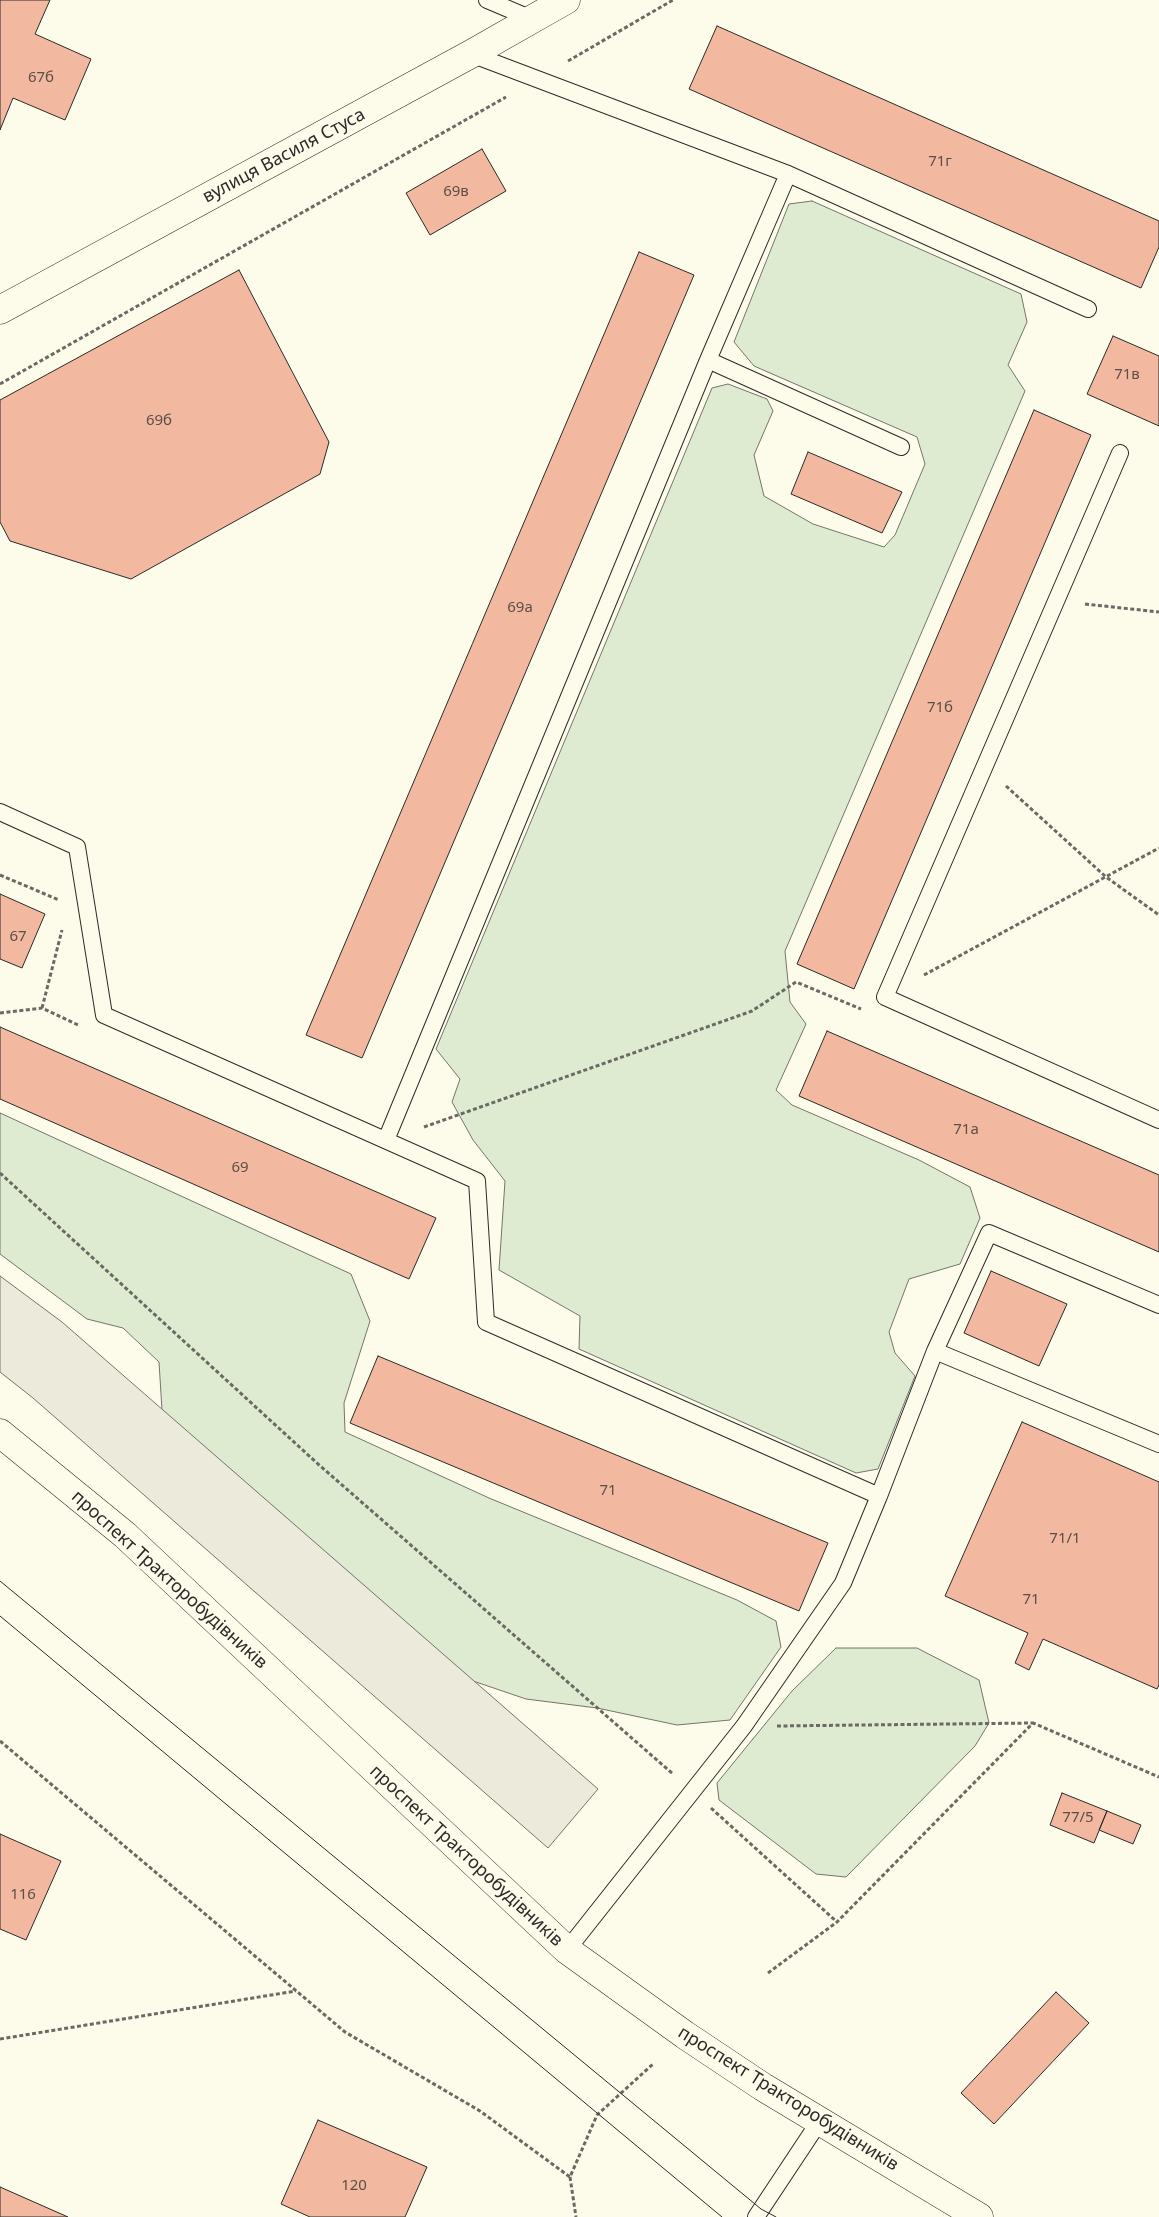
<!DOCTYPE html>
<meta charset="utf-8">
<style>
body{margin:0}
canvas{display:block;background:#fdfbea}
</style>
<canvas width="1159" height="2217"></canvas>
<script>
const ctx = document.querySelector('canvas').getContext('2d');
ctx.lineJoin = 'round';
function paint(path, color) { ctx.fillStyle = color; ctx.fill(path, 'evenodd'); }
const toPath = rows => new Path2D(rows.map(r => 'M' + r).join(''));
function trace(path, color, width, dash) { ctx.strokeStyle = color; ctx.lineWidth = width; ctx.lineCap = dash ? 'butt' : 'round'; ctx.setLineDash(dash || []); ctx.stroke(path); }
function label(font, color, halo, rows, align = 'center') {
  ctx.font = font + ' "Noto Sans",sans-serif'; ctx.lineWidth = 4; ctx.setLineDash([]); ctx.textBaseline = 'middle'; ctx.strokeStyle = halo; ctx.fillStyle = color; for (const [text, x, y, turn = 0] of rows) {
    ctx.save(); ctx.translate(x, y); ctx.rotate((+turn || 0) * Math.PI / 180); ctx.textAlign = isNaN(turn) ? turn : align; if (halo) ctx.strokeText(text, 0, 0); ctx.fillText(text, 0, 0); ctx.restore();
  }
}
const green = toPath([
 [812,201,1021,294,1027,322,1008,365,1025,391,785,951,790,1002,806,1024,776,1090,792,1105,919,1160,970,1187,980,1218,960,1264,909,1279,889,1332,895,1353,915,1376,878,1469,856,1473,579,1349,580,1316,499,1270,505,1181,473,1140,452,1102,460,1079,436,1049,712,388,728,384,767,399,773,411,754,455,764,496,813,524,884,547,895,535,925,464,917,437,754,366,734,342,789,204,812,201],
 [0,1113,351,1274,370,1321,344,1403,345,1432,489,1498,737,1600,776,1621,781,1647,730,1720,677,1725,597,1708,526,1699,473,1681,162,1410,159,1362,123,1328,87,1319,0,1254,0,1113],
 [836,1648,917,1648,979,1680,989,1723,975,1746,846,1877,816,1874,719,1800,717,1783,792,1691,836,1648]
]);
const parking = toPath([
 [0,1276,62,1322,598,1789,548,1848,33,1398,0,1372,0,1276]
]);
const building = toPath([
 [0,0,50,0,35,34,91,59,65,120,13,98,0,130,0,0],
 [717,26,1159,221,1159,247,1141,288,689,89,717,26],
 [482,149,506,191,430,235,406,193,482,149],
 [639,252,694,275,362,1058,306,1035,639,252],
 [239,270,329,442,320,474,131,579,10,541,0,522,0,400,239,270],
 [1113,336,1159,356,1159,426,1087,394,1113,336],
 [1034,410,1091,435,854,989,797,964,1034,410],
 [808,452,902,492,882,533,791,494,808,452],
 [0,894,45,914,22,968,0,959,0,894],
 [0,1027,436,1218,409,1279,0,1099,0,1027],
 [827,1031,1159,1175,1159,1252,799,1096,827,1031],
 [991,1271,1067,1304,1039,1366,964,1333,991,1271],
 [378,1356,828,1543,799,1611,350,1423,378,1356],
 [1022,1422,1159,1482,1159,1685,1157,1689,1043,1639,1029,1670,1015,1663,1028,1633,945,1596,1022,1422],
 [1062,1793,1107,1811,1094,1843,1050,1825,1062,1793],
 [1107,1811,1141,1825,1133,1844,1099,1830,1107,1811],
 [0,1834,61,1861,26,1940,0,1929,0,1834],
 [1056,1992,1089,2023,994,2124,961,2093,1056,1992],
 [318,2120,427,2167,405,2217,310,2217,281,2204,318,2120],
 [0,2187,68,2217,0,2217,0,2187]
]);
const path = toPath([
 [568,61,673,0],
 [0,384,506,97],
 [1085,604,1159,612],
 [1006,786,1106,877,1159,915],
 [0,875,59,900],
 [924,975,1159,848],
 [42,1008,62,930],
 [0,1013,42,1008,78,1025],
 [424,1127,752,1011,796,982,861,1009],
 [0,1173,318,1464,673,1774],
 [777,1726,1033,1723],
 [0,1741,345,2032,480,2111,570,2177,597,2115,653,2064],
 [711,1808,837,1922],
 [768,1973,837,1922,1033,1723,1159,1777],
 [0,2039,296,1991],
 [570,2177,576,2217]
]);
const service = toPath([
 [487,0,532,19],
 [471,54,788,174,1088,309],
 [708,360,901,447],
 [1120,453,885,997,1159,1120],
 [0,812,77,847,104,1015,477,1181,486,1322,879,1496,843,1583,744,1726,567,1950],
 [386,1140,708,360,788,174],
 [935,1351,989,1233,1159,1305],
 [879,1496,935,1351,1159,1444],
 [756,2217,819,2122]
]);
const tertiary = toPath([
 [0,310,471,54,566,0]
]);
const secondary = toPath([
 [0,1433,125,1535,567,1950,685,2035,763,2087,979,2217]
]);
const tram = toPath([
 [0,1581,761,2209,776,2217],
 [0,1616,722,2217]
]);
const numberNames = [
 ["67б",41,78],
 ["71г",940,162],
 ["69в",456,192],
 ["71в",1127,375],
 ["69б",159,421],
 ["69а",520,608],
 ["71б",940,708],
 ["67",18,937],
 ["71а",966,1130],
 ["69",240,1168],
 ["71",608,1491],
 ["71/1",1065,1539],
 ["71",1031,1600],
 ["77/5",1078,1818],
 ["116",23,1895],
 ["120",354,2186]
];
const streetNames = [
 ["вулиця Василя Стуса",284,156,-28],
 ["проспект Тракторобудівників",169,1580,42],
 ["проспект Тракторобудівників",466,1856,43],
 ["проспект Тракторобудівників",788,2099,32]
];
paint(green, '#deebd1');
trace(green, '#74746e', 1);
paint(parking, '#eceadb');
trace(parking, '#74746e', 1);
paint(building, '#f2b8a0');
trace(building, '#2b2b2b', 1);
trace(service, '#2b2b2b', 18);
trace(tertiary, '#2b2b2b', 29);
trace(secondary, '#2b2b2b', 29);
trace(path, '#6a6964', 3, [4, 2.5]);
trace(service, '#fdfbea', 16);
trace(tertiary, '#fdfbea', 28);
trace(secondary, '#fdfbea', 28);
trace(tram, '#2b2b2b', 1);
label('15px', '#5d4e48', null, numberNames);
label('18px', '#2b2b2b', '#fdfbea', streetNames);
</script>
